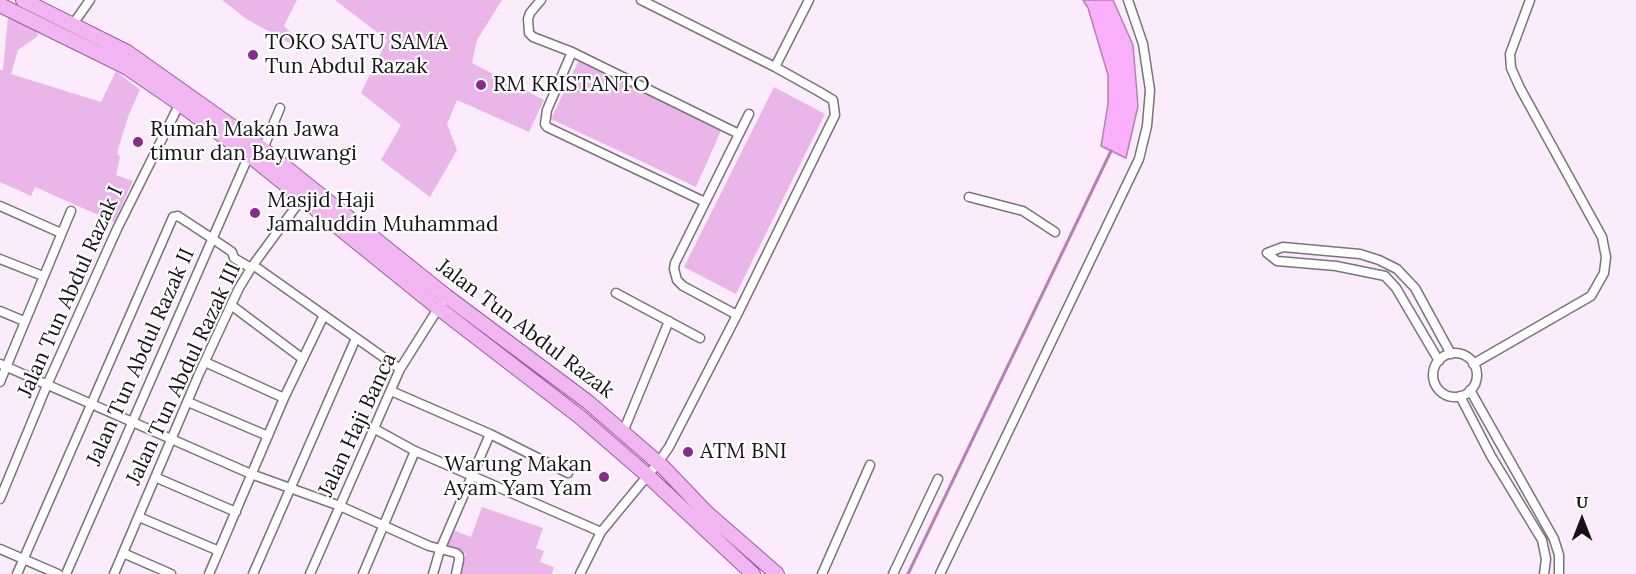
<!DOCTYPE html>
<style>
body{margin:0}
#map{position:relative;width:1636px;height:574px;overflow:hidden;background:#faecfa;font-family:Lora,serif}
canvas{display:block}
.north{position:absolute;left:1552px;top:490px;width:60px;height:60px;-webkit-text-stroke:4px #fff;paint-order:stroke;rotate:0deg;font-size:16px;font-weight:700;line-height:24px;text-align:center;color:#171217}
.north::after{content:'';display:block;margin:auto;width:21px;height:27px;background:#171217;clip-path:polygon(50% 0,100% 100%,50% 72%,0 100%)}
</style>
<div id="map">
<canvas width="1636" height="574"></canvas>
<div class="north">U</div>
</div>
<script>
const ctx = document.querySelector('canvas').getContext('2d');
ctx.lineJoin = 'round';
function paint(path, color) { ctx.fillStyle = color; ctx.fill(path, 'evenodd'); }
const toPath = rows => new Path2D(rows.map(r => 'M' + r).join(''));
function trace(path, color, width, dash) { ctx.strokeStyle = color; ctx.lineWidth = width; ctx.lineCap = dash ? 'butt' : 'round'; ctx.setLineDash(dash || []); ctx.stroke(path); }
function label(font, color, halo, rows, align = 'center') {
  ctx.font = font + ' Lora,serif'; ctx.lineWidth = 4.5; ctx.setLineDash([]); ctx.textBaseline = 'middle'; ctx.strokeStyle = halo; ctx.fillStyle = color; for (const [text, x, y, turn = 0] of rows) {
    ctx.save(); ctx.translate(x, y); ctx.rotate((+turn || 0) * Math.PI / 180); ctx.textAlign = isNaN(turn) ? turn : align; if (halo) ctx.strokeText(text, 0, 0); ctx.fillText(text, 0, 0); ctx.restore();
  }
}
const green = toPath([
 [222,0,297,0,284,26,299,42,298,48,245,18],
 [335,0,502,0,477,40,472,63,544,100,529,132,457,100,447,124,457,150,430,197,381,160,401,125,361,93,387,40],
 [8,16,36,30,38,36,18,50,11,74,101,102,116,71,140,90,129,114,117,153,120,157,116,175,133,181,114,222,35,187,31,196,0,182,0,70,3,70],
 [581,56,723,126,696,187,551,119],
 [774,87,825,114,736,294,684,267],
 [482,507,543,528,536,548,544,551,540,562,554,567,552,574,459,574,466,554,444,546,450,529,471,537]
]);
const water = toPath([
 [1083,0,1113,0,1133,45,1138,106,1126,158,1101,146,1108,104,1108,75,1088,8,1083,0]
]);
const stream = toPath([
 [908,574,1111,151]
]);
const minor = toPath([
 [541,0,530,13,528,19,529,33,533,37,572,52,739,134],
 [73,24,90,0],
 [572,52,547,110,545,124,547,127,705,202],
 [775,67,809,0],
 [263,149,280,108],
 [969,197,1023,211,1055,232],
 [0,206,61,233],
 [0,259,43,276],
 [253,265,400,369],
 [616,293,700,338],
 [231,305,303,359],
 [0,311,24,321],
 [737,315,683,286,677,280,674,269,675,263,749,114],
 '1433 375a22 22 0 1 1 44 0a22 22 0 1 1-44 0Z',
 [1439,361,1396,288,1385,276,1336,266,1277,261,1267,253,1283,247,1360,254,1379,260,1397,269,1415,288,1451,354],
 [205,362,284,398],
 [0,364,251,474,340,506,429,546,456,553,459,556,459,560,456,574],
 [1473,364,1591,296,1604,273,1606,257,1602,237,1520,88,1511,68,1510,54,1530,0],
 [0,382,71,211],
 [1470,390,1554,539,1559,555,1559,574],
 [391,391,490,434,568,473],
 [1460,396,1491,456,1542,540,1546,559,1544,574],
 [188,402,268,436],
 [375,429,415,451,601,532],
 [623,432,669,321],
 [157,478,236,512],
 [0,499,47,385,117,229,181,101],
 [139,517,219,551],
 [0,549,58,574],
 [123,553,171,574],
 [17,574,173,217,178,216,213,239,232,252,234,258,251,268],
 [66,574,249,155],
 [114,574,199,374,239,288,253,265,303,197],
 [209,574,284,398,324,315],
 [253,574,356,338],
 [310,574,400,369,446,296],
 [363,574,415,451],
 [433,574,440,550,490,434],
 [580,574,601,532,658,463,669,447,737,315,835,115,833,100,818,91,775,67,641,0],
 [822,574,870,465],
 [893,574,938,479],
 [940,574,1139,159,1147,126,1150,90,1143,44,1128,0]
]);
const primary = toPath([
 [23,0,127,52,254,142,446,296,588,402,663,467,706,512,777,574],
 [0,5,126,67,180,104,249,155,437,307,580,417,647,475,753,574]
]);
const markers = [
 [253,55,6,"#8b2890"],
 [481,85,6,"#8b2890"],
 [138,142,6,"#8b2890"],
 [255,213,6,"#8b2890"],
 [688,452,6,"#8b2890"],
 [604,477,6,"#8b2890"]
];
const poiNames = [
 ["TOKO SATU SAMA",265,43],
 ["Tun Abdul Razak",265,67],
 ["RM KRISTANTO",493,85],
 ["Rumah Makan Jawa",150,130],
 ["timur dan Bayuwangi",150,154],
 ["Masjid Haji",267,201],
 ["Jamaluddin Muhammad",267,225],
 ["ATM BNI",700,452],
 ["Warung Makan",592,465,"right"],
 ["Ayam Yam Yam",592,489,"right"]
];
const streetNames = [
 ["Jalan Tun Abdul Razak I",71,292,-66],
 ["Jalan Tun Abdul Razak",525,329,37],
 ["Jalan Tun Abdul Razak II",141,357,-66],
 ["Jalan Tun Abdul Razak III",184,374,-65],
 ["Jalan Haji Banca",358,425,-65]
];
paint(green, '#eab6ea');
paint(water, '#f9affa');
trace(water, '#b580b6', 1.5);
trace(stream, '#b580b6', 3);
trace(minor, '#7d717d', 11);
trace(primary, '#9e5ca0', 16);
trace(minor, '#fff', 8);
trace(primary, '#f1b5f2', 14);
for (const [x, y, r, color] of markers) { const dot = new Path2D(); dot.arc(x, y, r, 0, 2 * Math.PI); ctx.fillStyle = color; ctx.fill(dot); trace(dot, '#fff', 2); }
label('21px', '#171217', '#fff', poiNames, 'left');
label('21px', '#171217', '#fff', streetNames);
</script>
